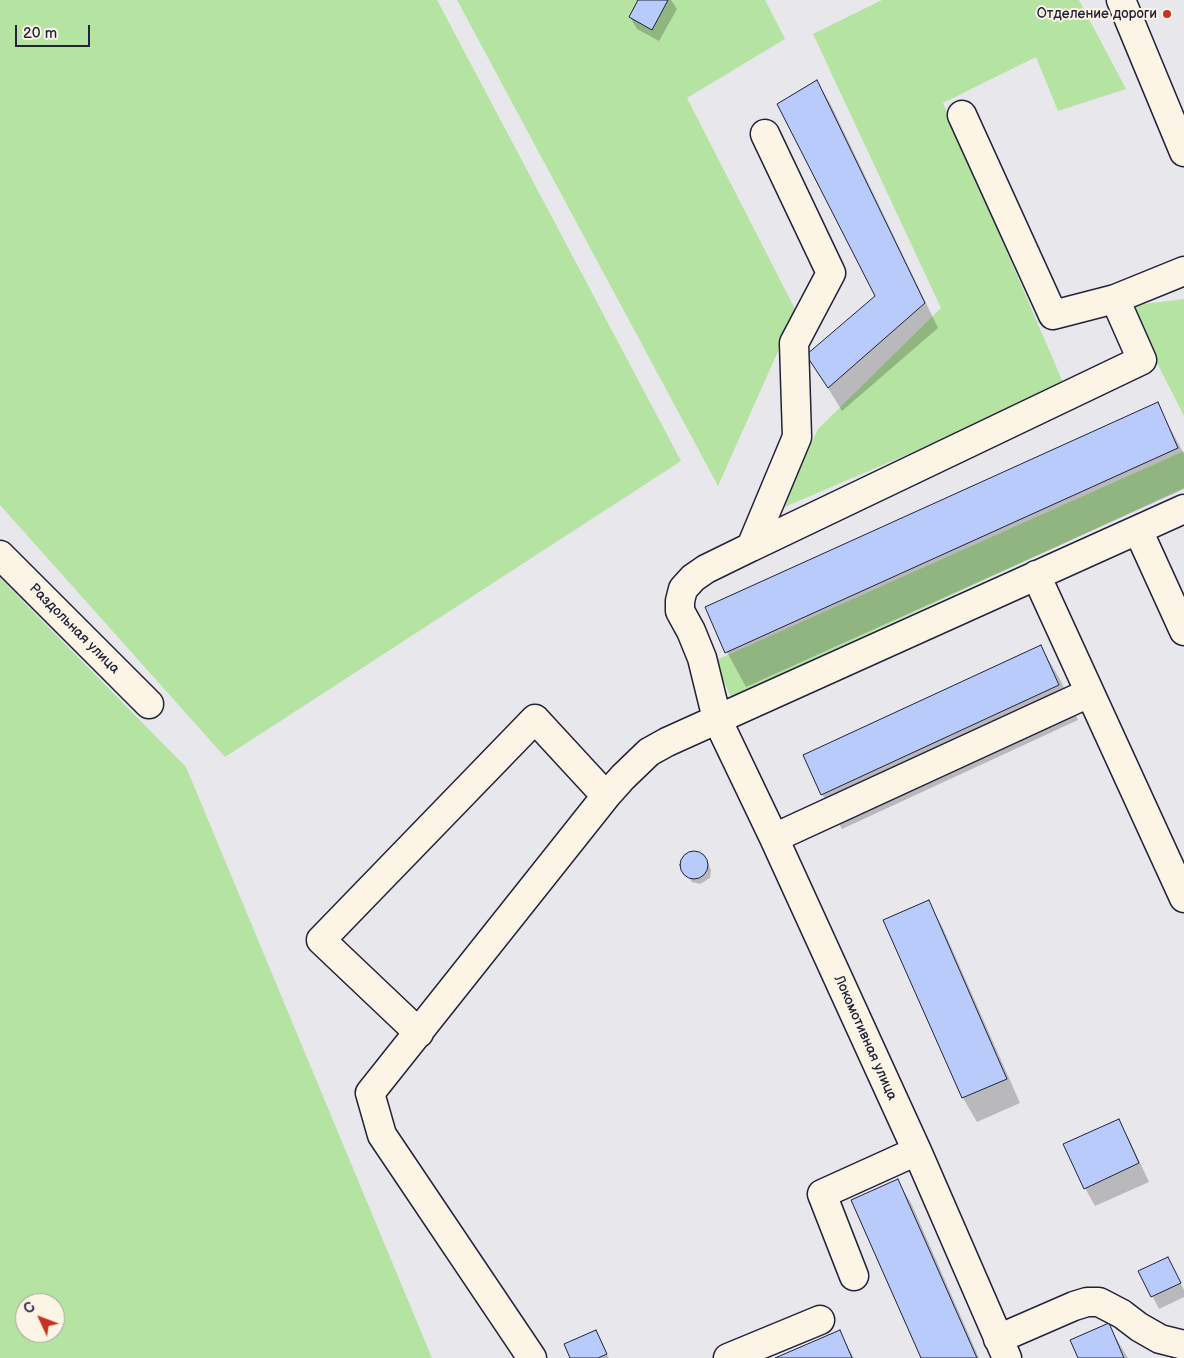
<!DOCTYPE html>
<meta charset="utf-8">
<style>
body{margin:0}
#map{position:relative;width:1184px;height:1358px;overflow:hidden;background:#e8e8ec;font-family:"Balsamiq Sans",sans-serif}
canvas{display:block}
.north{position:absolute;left:15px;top:1293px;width:50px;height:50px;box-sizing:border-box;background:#fcf5e5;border:1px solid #a5a1a1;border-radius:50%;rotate:313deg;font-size:14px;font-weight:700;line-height:20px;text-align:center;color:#22223b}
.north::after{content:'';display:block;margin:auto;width:18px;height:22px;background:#c8321e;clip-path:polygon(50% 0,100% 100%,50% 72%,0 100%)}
.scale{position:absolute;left:15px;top:25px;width:75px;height:22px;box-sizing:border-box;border:2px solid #22223b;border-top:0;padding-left:6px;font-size:15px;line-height:18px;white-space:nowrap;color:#22223b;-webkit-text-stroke:4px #fcf5e5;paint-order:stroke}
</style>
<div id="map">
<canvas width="1184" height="1358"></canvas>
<div class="north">С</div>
<div class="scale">20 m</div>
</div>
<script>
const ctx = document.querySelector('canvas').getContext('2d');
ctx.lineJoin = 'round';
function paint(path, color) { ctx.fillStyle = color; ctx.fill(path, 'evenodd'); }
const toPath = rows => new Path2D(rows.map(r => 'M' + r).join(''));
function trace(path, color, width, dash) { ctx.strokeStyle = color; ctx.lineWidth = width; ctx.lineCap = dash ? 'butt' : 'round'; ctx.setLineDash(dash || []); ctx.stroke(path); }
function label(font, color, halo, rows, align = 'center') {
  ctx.font = font + ' "Balsamiq Sans",sans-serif'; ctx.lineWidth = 4; ctx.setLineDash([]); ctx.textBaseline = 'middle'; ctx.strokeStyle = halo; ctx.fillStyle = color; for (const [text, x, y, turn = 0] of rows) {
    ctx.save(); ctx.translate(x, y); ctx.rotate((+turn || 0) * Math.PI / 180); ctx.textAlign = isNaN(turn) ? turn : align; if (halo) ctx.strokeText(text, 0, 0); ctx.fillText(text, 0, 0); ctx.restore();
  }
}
const green = toPath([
 [0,0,437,0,681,461,225,757,0,505],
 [457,0,765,0,785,39,687,98,796,311,718,486],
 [882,0,1079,0,1126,89,1058,111,1036,57,943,103,1065,387,780,509,818,429,941,308,813,34],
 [1184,299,1184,416,1128,306],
 [1184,451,1184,488,731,697,714,661],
 [0,578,186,767,432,1358,0,1358],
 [25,1303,55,1303,55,1333,25,1333]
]);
const shadow = toPath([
 [640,0,671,0,677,9,659,41,637,29,630,17],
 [817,81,831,105,938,328,842,411,808,355,876,297],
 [1157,404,1184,454,1184,489,746,687,727,652],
 [1041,647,1061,681,1078,720,842,829,822,794],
 [691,852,700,854,706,859,711,870,710,878,700,884,692,882,682,869,682,865,684,857],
 [928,902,942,926,1020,1103,977,1122,963,1098,885,921],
 [1118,1120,1129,1139,1149,1182,1095,1206,1085,1188],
 [898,1181,912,1205,979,1358,922,1358],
 [1174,1270,1184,1290,1184,1297,1159,1309,1140,1271],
 [1108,1325,1128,1358,1079,1358],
 [839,1331,854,1358,778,1358],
 [596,1332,609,1358,571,1358]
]);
const building = toPath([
 [638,0,668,0,652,30,629,17,638,0],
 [817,80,925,303,828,388,806,355,875,296,777,104,817,80],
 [1158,402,1178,448,725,653,705,607,1158,402],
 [1041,645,1059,685,821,795,803,755,1041,645],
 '680 865a14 14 0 1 1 28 0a14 14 0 1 1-28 0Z',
 [929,900,1007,1079,962,1098,883,920,929,900],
 [1119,1119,1139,1163,1084,1189,1063,1144,1119,1119],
 [898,1179,977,1358,921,1358,851,1200,898,1179],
 [1168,1257,1181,1283,1151,1297,1138,1271,1168,1257],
 [1109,1323,1124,1358,1078,1358,1070,1340,1109,1323],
 [596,1330,607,1354,598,1358,570,1358,564,1344,596,1330],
 [840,1330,852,1358,775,1358,840,1330]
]);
const minor = toPath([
 [1121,0,1184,152],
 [962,115,1053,315,1115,299,1184,271],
 [765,134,831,273,794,343,797,437,751,547,706,569,693,578,683,589,680,601,680,611,691,631,702,658,717,719,774,838,917,1151,1007,1358],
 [1138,530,1184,631],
 [751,547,1142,360,1115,299],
 [0,555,149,704],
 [1036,575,1184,898],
 [774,838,1089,693],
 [419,1033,321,940,535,719,606,796],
 [854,1276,822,1194,917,1151],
 [998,1339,1074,1306,1087,1302,1099,1302,1122,1314,1139,1327,1160,1339,1184,1345],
 [532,1358,382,1135,370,1093,606,796,623,777,649,752,667,742,1184,509],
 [728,1358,820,1320]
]);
const markers = [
 [1167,14,5,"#c8321e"]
];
const poiNames = [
 ["Отделение дороги",1157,14]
];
const streetNames = [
 ["Раздольная улица",74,629,45],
 ["Локомотивная улица",865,1038,66]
];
paint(green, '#b4e3a2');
paint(shadow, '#0003');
paint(building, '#b8cbfb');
trace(building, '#22223b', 1);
trace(minor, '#22223b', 31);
trace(minor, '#fcf5e5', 28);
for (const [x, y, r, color] of markers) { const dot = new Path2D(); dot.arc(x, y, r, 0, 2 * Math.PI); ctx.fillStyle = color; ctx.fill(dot); trace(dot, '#fcf5e5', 2); }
label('14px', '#22223b', '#fcf5e5', poiNames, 'right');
label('14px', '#22223b', '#fcf5e5', streetNames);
</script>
